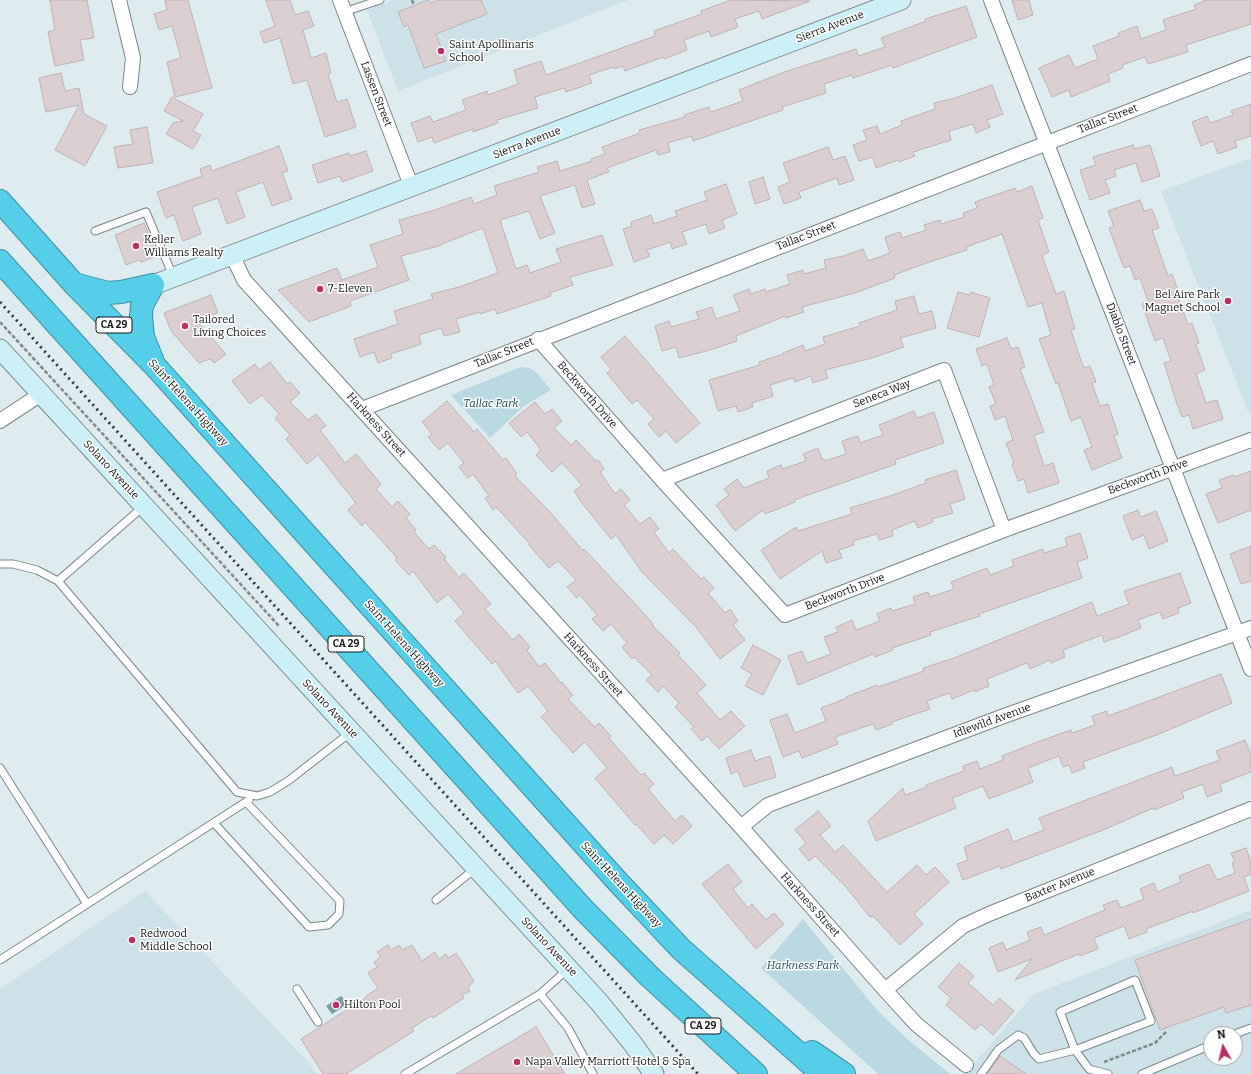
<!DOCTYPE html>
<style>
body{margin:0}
#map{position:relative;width:1251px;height:1074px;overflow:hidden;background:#dfecef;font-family:Bitter,serif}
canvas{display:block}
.north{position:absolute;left:1203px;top:1026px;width:40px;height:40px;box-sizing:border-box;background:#fff;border:1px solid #a1a3a3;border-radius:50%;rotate:352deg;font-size:11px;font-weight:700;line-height:16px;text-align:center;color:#15191a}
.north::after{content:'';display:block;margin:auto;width:14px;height:18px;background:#bb2f67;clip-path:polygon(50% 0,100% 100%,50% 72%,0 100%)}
</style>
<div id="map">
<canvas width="1251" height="1074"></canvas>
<div class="north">N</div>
</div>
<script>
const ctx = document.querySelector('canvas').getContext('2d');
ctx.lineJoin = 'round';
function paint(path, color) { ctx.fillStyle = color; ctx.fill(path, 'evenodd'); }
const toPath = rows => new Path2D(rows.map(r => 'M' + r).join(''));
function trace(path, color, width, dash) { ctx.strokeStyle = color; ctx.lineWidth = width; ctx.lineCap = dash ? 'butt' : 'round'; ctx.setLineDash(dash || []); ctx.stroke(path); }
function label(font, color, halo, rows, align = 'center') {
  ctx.font = font + ' Bitter,serif'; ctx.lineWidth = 3; ctx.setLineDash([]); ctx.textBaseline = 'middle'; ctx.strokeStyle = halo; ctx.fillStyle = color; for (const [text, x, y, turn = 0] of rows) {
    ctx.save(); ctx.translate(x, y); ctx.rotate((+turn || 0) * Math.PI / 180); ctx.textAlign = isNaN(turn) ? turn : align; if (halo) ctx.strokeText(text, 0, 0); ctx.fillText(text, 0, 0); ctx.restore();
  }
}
const built = toPath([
 [393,0,628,0,398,91,367,10],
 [1251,158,1251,412,1248,412,1161,191],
 [145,891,310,1064,316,1074,0,1074,0,989],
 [1251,910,1251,1074,965,1074,1034,994],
 [1211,1034,1235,1034,1235,1058,1211,1058]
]);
const green = toPath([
 [521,367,529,368,536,372,551,390,524,406,490,438,451,395],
 [803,919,877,1010,906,1038,950,1074,878,1074,761,968]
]);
const water = toPath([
 [341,996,345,1000,346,1005,332,1014,326,1006]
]);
const building = toPath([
 [50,0,87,0,94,38,80,40,84,60,55,66,48,32,55,30,50,0],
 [165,0,188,0,212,88,175,97,167,62,181,58,172,26,159,30,154,14,167,10,165,0],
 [266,0,290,0,295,15,308,11,314,26,303,30,311,58,326,53,331,73,328,74,337,102,347,99,356,127,325,137,307,80,293,84,280,38,264,43,260,32,275,26,266,0],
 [428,0,431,3,439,0,481,0,487,14,436,34,446,61,424,68,408,25,404,27,398,12,428,0],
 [731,0,810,1,762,19,759,11,735,19,738,27,711,37,709,31,684,40,687,50,664,59,663,57,625,71,623,66,614,69,613,67,589,75,592,83,566,92,564,88,535,97,538,108,497,120,498,123,473,132,473,129,434,143,432,137,418,142,411,123,430,116,433,122,466,110,462,100,487,91,488,95,518,84,514,70,541,61,546,75,655,36,654,31,702,14,701,11,731,0],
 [1012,0,1029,0,1033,15,1018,20,1012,0],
 [1206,0,1251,0,1251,24,1186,45,1188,52,1148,64,1145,57,1122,65,1123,68,1108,74,1110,81,1071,97,1069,90,1052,97,1039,68,1069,55,1075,68,1098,59,1093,46,1119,36,1118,33,1137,26,1141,39,1166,30,1163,20,1196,9,1194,5,1206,0],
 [966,6,977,37,893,68,892,65,853,78,852,75,824,84,826,93,782,107,783,110,693,141,691,136,668,143,670,152,658,155,656,150,607,168,609,172,587,180,595,204,582,208,575,185,540,196,555,233,540,239,529,211,500,220,516,269,527,265,530,273,561,262,556,249,602,235,613,265,570,277,573,285,550,293,551,296,497,314,495,309,480,314,480,312,456,319,460,332,444,336,441,328,419,335,421,344,391,354,392,358,378,363,374,352,360,357,354,339,398,324,394,311,433,299,431,294,459,287,498,273,483,228,442,244,442,245,401,256,409,280,350,301,351,306,309,322,278,290,337,268,342,280,378,267,370,245,403,234,399,220,435,210,471,197,474,204,497,195,494,186,539,172,537,167,557,161,560,171,592,161,591,159,605,154,602,147,640,133,639,130,685,117,684,115,709,107,711,112,743,101,739,90,784,72,856,49,858,56,885,47,881,38,926,21,925,19,966,6],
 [61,73,65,91,79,88,84,114,107,126,85,166,55,150,79,105,46,112,39,78,61,73],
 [992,85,1003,114,987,120,990,127,976,133,973,124,949,131,951,140,913,152,915,156,899,162,898,160,876,168,873,157,859,161,853,145,867,140,863,130,877,126,880,134,902,125,901,121,935,109,934,103,955,98,992,85],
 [172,97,203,114,193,131,201,135,193,149,166,134,173,123,183,121,164,111,172,97],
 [1251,104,1251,136,1235,141,1237,147,1218,154,1213,141,1201,146,1192,122,1207,116,1210,123,1233,115,1231,111,1251,104],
 [147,127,153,163,118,168,114,147,133,144,130,130,147,127],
 [1133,145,1134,149,1150,145,1160,176,1142,182,1136,163,1114,170,1116,176,1105,180,1110,193,1090,200,1080,170,1096,165,1093,157,1133,145],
 [279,146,288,171,282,173,292,199,272,206,263,182,236,192,245,217,227,224,218,198,192,207,201,234,183,241,174,215,166,218,157,192,202,176,200,169,210,165,212,171,279,146],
 [828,147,833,160,845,156,854,180,839,185,837,178,820,184,799,192,801,198,784,204,778,187,790,182,783,163,828,147],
 [366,151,373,171,342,182,340,176,318,183,312,165,349,153,350,156,366,151],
 [763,177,770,199,755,204,749,182,763,177],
 [726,184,737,214,722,220,725,228,709,234,706,224,682,232,687,244,672,249,670,242,647,250,650,256,634,262,623,229,632,226,631,222,651,215,654,224,677,216,675,211,707,200,704,192,726,184],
 [1032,186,1043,218,1038,220,1049,252,1042,255,1056,294,1064,291,1075,329,1071,330,1078,352,1084,368,1090,366,1096,382,1092,383,1100,406,1108,404,1118,434,1114,436,1122,458,1092,470,1084,450,1092,447,1081,417,1071,421,1058,383,1056,384,1039,339,1051,335,1042,303,1028,307,1002,234,966,247,967,250,929,262,894,275,895,278,855,293,802,307,804,312,786,318,785,316,736,336,737,341,710,350,679,358,676,347,662,351,655,326,669,321,671,327,699,319,696,312,712,307,716,319,740,311,733,295,749,289,751,294,765,289,766,292,790,284,787,275,803,270,804,274,826,268,824,260,843,256,863,249,868,261,890,253,885,237,900,232,902,238,926,230,924,225,940,220,941,224,964,217,963,213,977,208,975,202,1015,188,1017,192,1032,186],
 [1140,200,1144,211,1152,209,1159,228,1152,230,1168,276,1172,274,1179,293,1177,294,1188,325,1192,323,1199,343,1196,344,1205,370,1196,374,1206,403,1217,400,1223,419,1193,429,1189,415,1182,417,1176,401,1164,363,1171,361,1163,338,1155,341,1142,304,1148,301,1140,278,1135,280,1130,266,1124,268,1109,228,1114,226,1108,211,1140,200],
 [144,223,157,256,141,262,139,260,126,265,115,235,144,223],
 [958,292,970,295,971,292,990,298,979,337,947,328,958,292],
 [211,295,218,313,197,321,226,354,214,363,210,359,199,363,171,331,164,313,211,295],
 [914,296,919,314,932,311,936,328,900,338,904,347,872,358,825,370,828,378,813,383,811,376,795,382,793,378,770,385,773,396,752,403,753,407,738,412,736,406,718,411,709,380,760,365,759,362,784,354,783,353,803,345,805,351,825,344,823,337,860,326,859,323,897,310,895,301,914,296],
 [625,336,700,423,676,443,666,431,659,437,648,424,654,419,637,400,632,404,607,373,611,369,601,357,625,336],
 [1007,338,1011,349,1018,347,1025,367,1020,369,1044,432,1034,435,1044,466,1053,463,1059,483,1028,493,1024,479,1018,481,1012,464,1014,463,1006,443,1013,440,1005,416,995,420,990,406,996,404,989,387,994,385,987,364,982,366,976,349,1007,338],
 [270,362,287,384,290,382,300,393,290,402,308,420,316,414,326,426,320,430,345,463,356,454,381,484,376,489,392,507,398,501,410,514,406,518,416,530,414,532,429,549,434,545,446,557,444,559,459,577,464,573,491,604,485,609,513,640,519,634,530,647,527,650,539,667,545,663,561,683,562,682,573,695,568,699,595,727,599,723,611,736,609,738,641,775,644,773,654,784,648,789,675,821,682,815,692,826,673,844,664,835,654,844,636,824,635,825,595,778,607,768,585,742,573,753,541,717,548,711,528,686,518,693,495,661,492,664,455,621,464,613,448,594,437,603,413,571,409,575,395,560,397,558,365,522,362,526,348,510,356,503,318,455,307,464,286,439,290,435,275,418,279,414,262,395,250,404,232,381,255,364,259,370,270,362],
 [447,401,474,432,477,429,503,460,506,458,517,474,515,476,550,512,583,551,584,549,640,609,653,624,652,625,680,653,678,655,706,685,697,693,720,720,731,711,745,726,719,749,707,736,702,741,691,729,694,727,675,707,679,703,663,686,658,692,646,680,652,675,634,657,632,659,622,647,627,643,611,624,603,631,592,619,597,615,580,595,577,598,567,587,576,580,558,561,549,568,529,545,530,544,496,507,493,510,485,498,489,496,473,474,468,478,459,467,464,463,448,443,439,450,428,437,432,434,422,422,447,401],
 [535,402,545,414,552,409,562,421,554,428,571,445,576,440,596,461,598,460,604,469,600,472,615,494,621,489,630,500,624,505,640,524,650,517,659,529,654,532,669,553,673,549,701,579,704,577,714,588,708,593,725,613,730,609,738,621,733,625,745,640,720,659,696,627,642,572,616,535,611,539,582,503,574,491,582,485,562,463,552,472,536,455,541,450,527,432,521,437,509,423,535,402],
 [914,411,917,418,934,412,944,443,895,460,896,464,794,500,795,502,765,514,763,510,735,531,716,505,729,495,724,489,737,479,744,488,769,478,767,471,781,465,782,469,806,461,803,454,818,448,822,459,824,459,825,461,846,454,842,441,858,436,860,443,883,435,879,425,914,411],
 [956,470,965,499,950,504,953,513,932,519,933,522,918,528,915,521,892,530,893,536,879,540,877,534,853,541,854,545,839,550,842,558,826,563,822,551,780,579,761,550,796,527,798,531,852,514,850,508,893,495,926,483,925,480,956,470],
 [1251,471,1251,510,1218,523,1206,494,1222,488,1219,480,1233,475,1234,477,1251,471],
 [1138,510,1141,517,1156,511,1168,541,1149,549,1144,535,1132,540,1123,516,1138,510],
 [1080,533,1088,558,1077,562,1082,578,979,614,980,616,930,632,931,635,892,648,893,650,875,657,873,654,798,685,788,656,802,651,807,663,831,654,824,637,838,632,836,627,852,620,856,630,880,621,877,614,891,608,892,611,915,604,913,597,928,592,930,597,954,589,951,582,987,568,990,575,1014,566,1012,560,1043,549,1044,553,1067,546,1065,538,1080,533],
 [1251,546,1251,581,1241,584,1230,554,1251,546],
 [1180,573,1191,603,1178,608,1179,613,1163,619,1160,612,1138,620,1141,628,1119,637,1104,642,1102,635,1063,650,1065,657,1051,663,1050,660,1030,669,1027,663,987,679,989,686,975,692,974,690,952,699,950,693,927,701,930,709,892,722,892,724,876,730,873,724,835,737,838,744,802,758,799,751,783,757,770,720,787,714,795,733,826,721,821,708,847,698,846,697,877,685,878,687,924,671,923,668,954,658,1092,602,1097,616,1129,604,1124,591,1180,573],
 [753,645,781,660,763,695,745,686,752,674,741,668,753,645],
 [1221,674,1232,703,1159,734,1083,762,1085,768,1072,773,1069,765,1063,767,1059,756,1028,768,1033,782,989,799,983,786,952,798,956,808,876,841,868,821,903,788,905,795,927,787,926,785,964,771,963,766,977,761,980,769,1003,760,1002,756,1040,741,1071,730,1072,733,1095,725,1092,716,1107,711,1108,716,1221,674],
 [1245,740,1251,755,1251,772,1220,784,1222,791,1207,797,1203,784,1182,792,1184,798,1154,810,1153,808,1108,828,1001,869,1000,866,963,880,957,864,968,860,964,847,1008,829,1013,842,1044,830,1039,818,1172,767,1175,776,1220,760,1216,751,1245,740],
 [751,750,755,761,770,756,776,777,744,787,738,771,731,774,726,758,751,750],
 [818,811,831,826,820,835,835,852,843,845,887,892,917,865,926,875,935,867,949,882,914,914,923,924,900,945,873,916,870,917,846,887,815,856,809,861,799,849,806,843,795,830,818,811],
 [1246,848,1251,862,1251,874,1244,877,1249,891,1193,913,1193,911,1146,929,1147,932,1129,939,1124,926,1094,938,1098,949,1080,956,1079,954,1015,980,1032,959,998,972,989,948,1003,942,1006,950,1030,940,1027,932,1041,927,1044,935,1105,910,1103,905,1117,900,1121,908,1144,899,1140,889,1154,883,1157,892,1181,882,1179,876,1209,864,1217,880,1235,873,1232,863,1235,862,1231,853,1246,848],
 [728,864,742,882,733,889,748,908,752,904,766,920,774,913,784,924,756,949,702,884,728,864],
 [1251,919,1251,1005,1226,1013,1224,1007,1160,1030,1135,960,1251,919],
 [388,945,391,950,399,945,402,950,412,945,422,961,435,952,439,959,446,954,448,958,456,953,474,981,468,988,470,991,462,995,464,998,433,1018,431,1016,412,1028,414,1031,346,1074,323,1074,301,1039,367,997,366,996,378,988,368,973,377,967,374,962,381,957,377,952,388,945],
 [959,963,974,976,968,983,993,1005,999,998,1014,1011,993,1035,981,1024,975,1030,946,1005,951,998,938,987,959,963],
 [536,1027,565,1074,456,1074,536,1027],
 [1000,1056,1026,1074,987,1074,1000,1056]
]);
const path = toPath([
 [412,0,414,5],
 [0,322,279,626],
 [1104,1062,1155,1043,1167,1031]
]);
const lane = toPath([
 [344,12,380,0],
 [95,231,146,212,173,276],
 [0,564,13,564,37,570,58,581,237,792,257,796,270,792,288,781,351,732],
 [58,581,144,506],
 [0,768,87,904],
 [214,823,309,927,328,925,339,914,340,901,246,802],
 [436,900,476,868],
 [0,960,249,800],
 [297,989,318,1022],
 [540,994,568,969],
 [1235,1034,1251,1028],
 [405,1074,540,994,568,1028,593,1074],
 [981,1074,998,1050,1018,1035,1024,1038,1034,1054,1039,1059,1075,1050,1151,1021,1135,980,1060,1012,1075,1050,1089,1069,1108,1074],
 [1142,1074,1211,1045]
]);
const street = toPath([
 [119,0,133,58,130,87],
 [340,0,412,188],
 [991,0,1251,669],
 [232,255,244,280,741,827,885,990,916,1024,966,1065],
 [538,339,662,480,785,615,1004,530,1251,440],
 [362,409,1251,64],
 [0,421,41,394],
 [662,480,944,370,1004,530],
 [741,827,768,805,1004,716,1251,628],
 [885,990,963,926,989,914,1251,809]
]);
const secondary = toPath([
 [153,285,901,0],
 [0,349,599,1002,633,1044,654,1074]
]);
const highway = toPath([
 [0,201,74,284,155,366,618,882,681,949,822,1074],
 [0,261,583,909,650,977,756,1074],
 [74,284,108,293,121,292,153,285],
 [152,359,143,337,141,316,142,305,153,285],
 [812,1052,844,1074]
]);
const rail = toPath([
 [0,302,698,1074]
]);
const markers = [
 [441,51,4,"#bb2f67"],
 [136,246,4,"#bb2f67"],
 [320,289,4,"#bb2f67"],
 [1228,301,4,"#bb2f67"],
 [185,326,4,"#bb2f67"],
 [132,940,4,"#bb2f67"],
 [336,1005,4,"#bb2f67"],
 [517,1062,4,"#bb2f67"]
];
const shields = [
 [114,325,36],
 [346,644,36],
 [703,1026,36]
];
const shieldNames = [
 ["CA 29",114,325],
 ["CA 29",346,644],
 ["CA 29",703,1026]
];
const streetNames = [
 ["Sierra Avenue",830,27,-21],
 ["Lassen Street",376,94,69],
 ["Tallac Street",1108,119,-21],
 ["Sierra Avenue",527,143,-21],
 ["Tallac Street",806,236,-21],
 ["Diablo Street",1121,334,69],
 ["Tallac Street",504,353,-22],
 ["Seneca Way",882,394,-21],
 ["Beckworth Drive",587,395,49],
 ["Saint Helena Highway",188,403,48],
 ["Harkness Street",376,425,48],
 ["Solano Avenue",111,470,47],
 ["Beckworth Drive",1148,477,-20],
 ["Beckworth Drive",845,592,-21],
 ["Saint Helena Highway",404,644,48],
 ["Harkness Street",593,665,48],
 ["Solano Avenue",330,709,47],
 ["Idlewild Avenue",992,721,-20],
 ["Saint Helena Highway",621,885,47],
 ["Baxter Avenue",1060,885,-22],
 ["Harkness Street",810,905,48],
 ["Solano Avenue",549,947,47]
];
const poiNames = [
 ["Saint Apollinaris",449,45],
 ["School",449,58],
 ["Keller",144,240],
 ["Williams Realty",144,253],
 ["7-Eleven",328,289],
 ["Bel Aire Park",1220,295,"right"],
 ["Magnet School",1220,308,"right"],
 ["Tailored",193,320],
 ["Living Choices",193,333],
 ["Redwood",140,934],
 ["Middle School",140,947],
 ["Hilton Pool",344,1005],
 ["Napa Valley Marriott Hotel & Spa",525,1062]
];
const parkNames = [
 ["Tallac Park",491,404],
 ["Harkness Park",803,966]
];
paint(built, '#cde2e8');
paint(green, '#b8d9e1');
paint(water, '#7a9ea7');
paint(building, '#daced1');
trace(building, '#bdb1b4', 1);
trace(lane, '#798487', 9);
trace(street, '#798487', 16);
trace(secondary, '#798487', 21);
trace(highway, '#3e8fa1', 24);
trace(path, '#7e8688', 2.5, [4, 2]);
trace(lane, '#fff', 7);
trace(street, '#fff', 14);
trace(secondary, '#ccf0f8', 19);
trace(highway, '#54cee9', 22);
trace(rail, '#2f3435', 3, [2, 4]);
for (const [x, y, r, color] of markers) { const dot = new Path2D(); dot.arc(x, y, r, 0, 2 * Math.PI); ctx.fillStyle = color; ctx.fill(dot); trace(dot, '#fff', 1.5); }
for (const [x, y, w] of shields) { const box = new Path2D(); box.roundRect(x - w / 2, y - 8, w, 16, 3); ctx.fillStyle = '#fff'; ctx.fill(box); trace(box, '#15191a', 1); }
label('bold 10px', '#15191a', null, shieldNames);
label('11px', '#15191a', '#fff', streetNames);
label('11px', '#15191a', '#fff', poiNames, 'left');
label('italic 11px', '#164b56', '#fff', parkNames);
</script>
